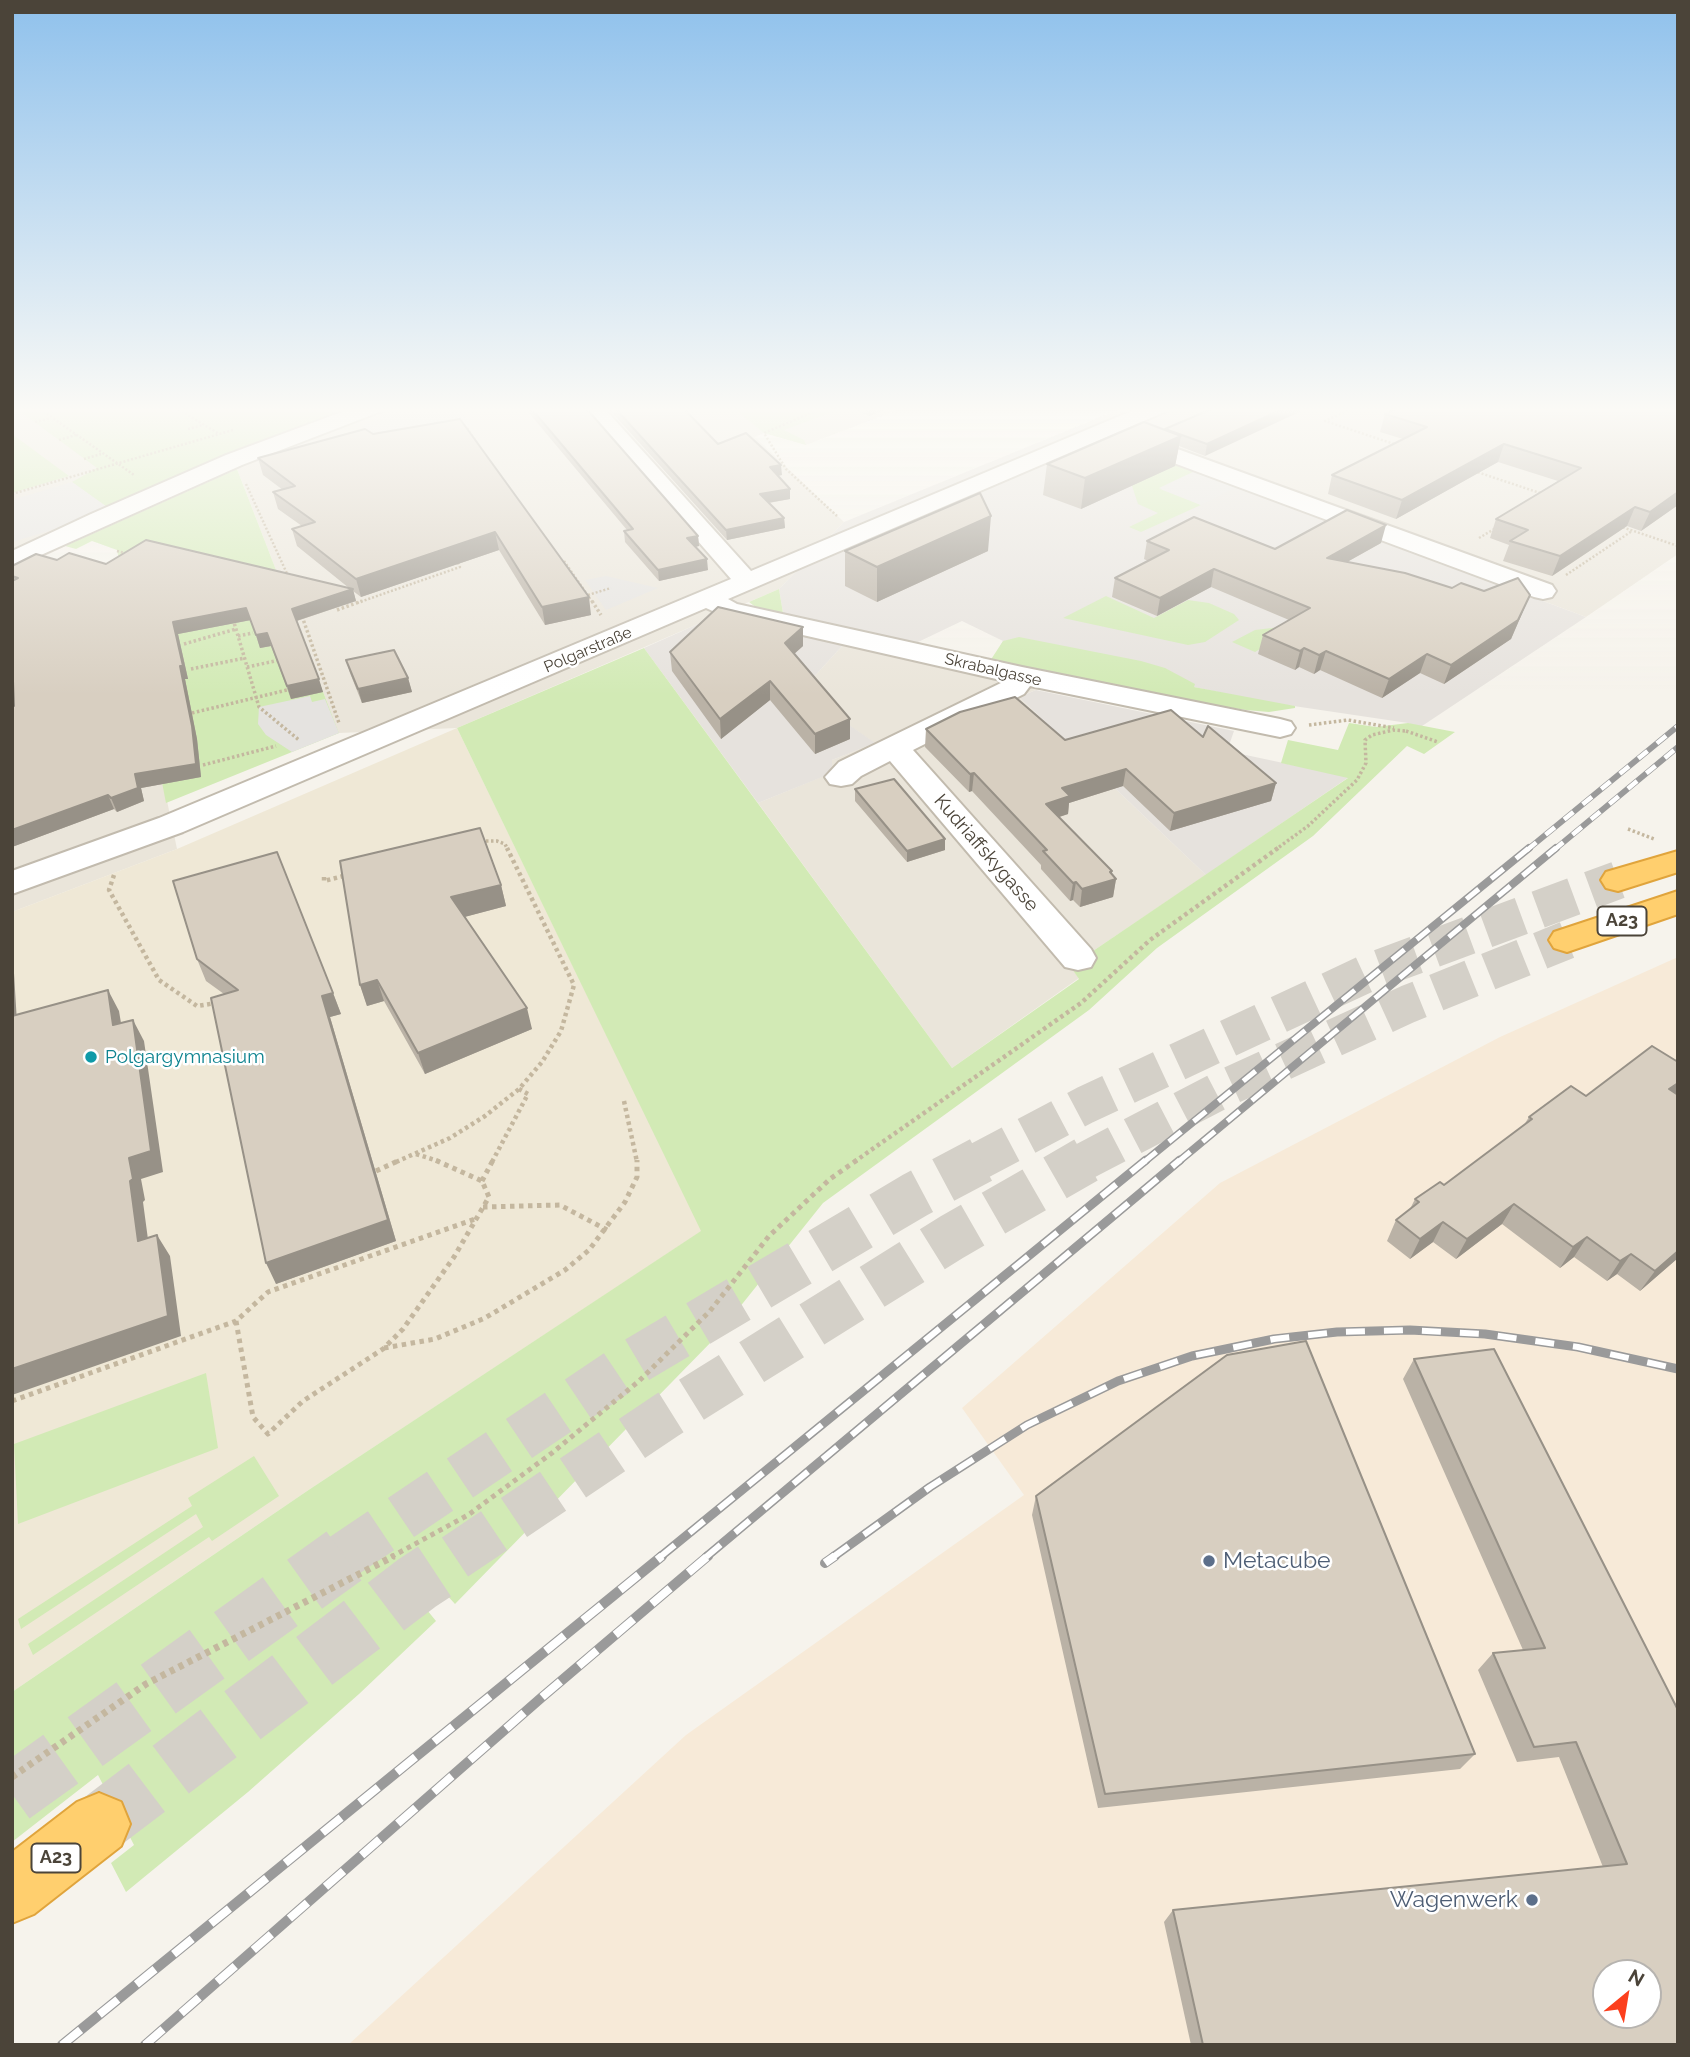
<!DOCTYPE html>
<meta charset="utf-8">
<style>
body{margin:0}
#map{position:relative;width:1690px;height:2057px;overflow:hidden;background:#f6f3ec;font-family:Raleway,sans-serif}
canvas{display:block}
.frame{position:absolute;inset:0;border:14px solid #4b4439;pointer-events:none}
.north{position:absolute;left:1592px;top:1959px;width:70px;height:70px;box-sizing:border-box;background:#fff;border:2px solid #b7b4b0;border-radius:50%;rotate:30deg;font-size:19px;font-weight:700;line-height:28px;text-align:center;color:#4b4439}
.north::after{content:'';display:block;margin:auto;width:24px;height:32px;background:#fc3f1d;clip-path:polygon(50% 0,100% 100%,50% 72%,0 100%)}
</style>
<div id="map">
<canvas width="1690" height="2057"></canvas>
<div class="frame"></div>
<div class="north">N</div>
</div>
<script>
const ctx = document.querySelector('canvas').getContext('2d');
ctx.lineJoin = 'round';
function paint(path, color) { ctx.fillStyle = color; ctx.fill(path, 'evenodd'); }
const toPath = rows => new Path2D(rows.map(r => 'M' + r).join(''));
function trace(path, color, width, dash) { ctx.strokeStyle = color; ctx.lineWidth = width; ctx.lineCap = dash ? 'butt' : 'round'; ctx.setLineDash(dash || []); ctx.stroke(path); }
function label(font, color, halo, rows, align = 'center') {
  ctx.font = font + ' Raleway,sans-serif'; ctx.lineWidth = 5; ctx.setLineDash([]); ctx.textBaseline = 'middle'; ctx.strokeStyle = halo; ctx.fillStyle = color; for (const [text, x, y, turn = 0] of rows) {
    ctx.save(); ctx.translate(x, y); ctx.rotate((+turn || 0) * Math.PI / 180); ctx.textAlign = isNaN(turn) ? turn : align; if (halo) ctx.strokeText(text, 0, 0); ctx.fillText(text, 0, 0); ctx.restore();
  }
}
const residential = toPath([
 [12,407,905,407,806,445,764,433,755,437,844,522,779,589,457,728,339,733,237,469,65,546,12,573],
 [1125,407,1678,407,1678,554,1586,617,1237,487,1243,484,1083,424],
 [844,644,1046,690,1036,690,1019,697,1206,875,1093,951,1068,963,1079,978,952,1068,758,803,831,773,832,760,874,743,801,691],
 [143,685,177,849,12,912,12,711]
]);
const commercial = toPath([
 [1678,957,1678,2045,348,2045,686,1735,1024,1495,962,1408,1220,1183,1500,1037],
 [1606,1973,1648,1973,1648,2015,1606,2015]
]);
const industrial = toPath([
 [1083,424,1243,484,1238,488,1586,617,1419,728,1408,723,1260,701,1000,646,1003,641,962,621,916,643,783,613,779,589,844,522],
 [718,615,844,644,801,691,875,743,832,760,832,773,758,803,644,648],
 [1036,690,1234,731,1227,751,1349,777,1206,875,1019,697]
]);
const education = toPath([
 [457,728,702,1231,310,1489,12,1692,12,912,177,849]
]);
const green = toPath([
 [14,407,352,407,212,460,107,507,72,482,97,468],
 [732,407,846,407,784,430,804,440,806,445,764,433],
 [12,434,69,476,12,493],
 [1184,462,1214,473,1160,489,1201,505,1141,532,1129,527,1158,513,1138,504,1131,483],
 [237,469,339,733,166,803,117,550,92,541,76,549,65,546],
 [779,589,783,613,757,608,749,602],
 [1106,596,1154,618,1188,600,1209,603,1234,614,1239,620,1205,642,1188,645,1063,618],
 [1280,627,1272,642,1255,652,1232,642,1255,630],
 [1019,637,1141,661,1165,668,1195,684,1194,687,1295,706,1295,708,1269,712,1246,710,1175,699,990,661,1003,641],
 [644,648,952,1068,1079,979,1068,963,1093,951,1348,778,1281,763,1288,740,1338,750,1349,723,1376,727,1408,723,1455,732,1424,754,1407,746,1313,836,1157,948,1089,1010,823,1203,715,1338,455,1604,445,1593,427,1610,436,1621,359,1694,248,1792,126,1892,111,1863,134,1845,98,1775,12,1842,12,1692,310,1489,701,1231,457,728],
 [206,1373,218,1448,18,1524,14,1444],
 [254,1456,279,1496,212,1541,209,1537,33,1655,28,1644,203,1527,196,1514,21,1629,18,1619,192,1506,188,1498]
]);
const parking = toPath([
 [412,407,459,407,472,425,384,441,362,426,382,418,379,416,389,412,398,413],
 [1195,471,1208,476,1214,473,1243,484,1201,505,1159,488],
 [72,482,107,507,62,527,12,542,12,500],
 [606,576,658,588,606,610,585,580],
 [310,696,312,702,325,699,339,733,292,752,266,735,258,724,259,707]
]);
const highwayTunnelFar2 = toPath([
 [977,1162,1085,1105,1370,972,1618,880],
 [1083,1162,1223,1089,1408,1004,1567,940]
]);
const highwayTunnelFar1 = toPath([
 [342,1557,630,1364,915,1195,981,1160],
 [455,1557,667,1415,952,1237,1086,1160]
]);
const highwayTunnel = toPath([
 [12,1794,344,1556],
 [99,1824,417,1583,458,1556]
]);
const pathFar4 = toPath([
 [37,407,134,475],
 [175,407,219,434],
 [825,407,764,433,786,469,837,516],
 [1355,407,1325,421,1400,446],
 [160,412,175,408],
 [35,422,51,418],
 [463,428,467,428,477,443],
 [188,429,203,425],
 [59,440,76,435],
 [84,459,101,454],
 [1474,471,1546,495],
 [246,484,289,578],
 [12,494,233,430],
 [1619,526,1678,546],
 [1479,538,1496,528],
 [117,551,128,554],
 [564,561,593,603],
 [1566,575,1632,531],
 [588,595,611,588],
 [357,603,460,567,456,559]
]);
const pathFar3 = toPath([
 [592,601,601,615],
 [337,610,362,601],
 [302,616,339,723],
 [233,619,259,707,299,740],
 [238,636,253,633],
 [184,644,236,629],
 [247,667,280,660],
 [191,669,245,658],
 [192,713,287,690],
 [1309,725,1348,720,1394,728],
 [1406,731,1438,742],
 [203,765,276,746],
 [1628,829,1654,839],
 [481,841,497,841,505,844,508,850],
 [1275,850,1308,826,1357,780,1366,763,1365,740,1372,735,1393,730,1406,731]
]);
const pathFar2 = toPath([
 [114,875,109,890,159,980,197,1006,216,1003],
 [324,877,324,881,347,875],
 [624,1101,637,1162],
 [416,1154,441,1162],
 [396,1162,450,1138,485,1116,519,1089,542,1062,561,1031,574,985,507,848],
 [492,1162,528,1094,519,1089],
 [854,1162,1081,1003,1150,940,1278,848]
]);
const pathFar1 = toPath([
 [376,1171,400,1160],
 [482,1181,493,1160],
 [483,1207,560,1205,607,1230],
 [236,1321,253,1417,268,1434,303,1401,383,1349,403,1329,454,1257,489,1197,482,1181,435,1160],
 [384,1348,435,1339,485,1318,565,1270,589,1250,625,1202,637,1177,637,1160],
 [12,1401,236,1321,268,1292,475,1219],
 [391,1557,468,1515,552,1453,639,1381,710,1311,769,1236,830,1179,857,1160]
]);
const path = toPath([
 [12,1777,146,1684,394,1556]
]);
const minor = toPath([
 [355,407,385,407,382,411,242,465,12,568,12,551,91,514,226,455,355,407],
 [581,407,603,407,751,571,1141,407,1170,407,1167,411,728,599,737,604,1022,667,1280,719,1291,722,1295,728,1291,734,1280,737,1030,686,1024,694,913,750,1091,949,1096,958,1091,967,1078,970,1065,967,890,761,861,776,852,784,841,786,830,784,825,777,839,762,1005,681,728,618,706,608,183,832,12,894,12,871,159,818,731,579,581,407],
 [1128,431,1552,585,1556,591,1552,597,1543,599,1534,597,1120,443,1117,438,1120,433,1128,431]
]);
const highway = toPath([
 [1678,851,1678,872,1618,891,1606,888,1601,880,1606,872,1678,851],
 [1678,891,1678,914,1567,952,1554,948,1549,940,1554,932,1678,891],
 [99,1793,121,1802,130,1824,121,1846,34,1914,12,1923,12,1852,77,1802,99,1793]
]);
const railFar3 = toPath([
 [1527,850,1678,726],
 [1554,850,1678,747]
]);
const railFar2 = toPath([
 [1144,1162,1529,848],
 [1178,1162,1556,848]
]);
const railFar1 = toPath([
 [660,1557,1146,1160],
 [706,1557,1180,1160],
 [833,1557,930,1487,1027,1425,1118,1381,1192,1356,1274,1339,1337,1332,1410,1330,1485,1334,1578,1347,1678,1369]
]);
const rail = toPath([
 [825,1563,835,1556],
 [62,2045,662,1556],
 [145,2045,541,1698,708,1556]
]);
const wall = toPath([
 [524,407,585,407,698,536,699,546,696,547,708,570,659,581,625,542,624,531,627,530],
 [607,407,682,407,718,444,782,475,778,476,790,499,769,503,784,518,785,528,727,540],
 [849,407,891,407,869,416],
 [1216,407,1205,456,1179,446,1175,466,1081,509,1043,495,1047,464,1165,430],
 [1678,407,1678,505,1641,531,1627,526,1552,576,1503,561,1509,545,1490,538,1496,519,1558,481,1498,462,1396,519,1328,494,1332,475,1403,439,1380,432,1385,414],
 [460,419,591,615,545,625,499,550,361,597,353,591,356,601,297,621,323,692,291,699,271,646,260,648,251,620,178,634,188,679,185,679,197,739,201,777,141,788,144,801,117,812,114,809,12,847,12,706,14,706,12,656,12,566,57,560,349,588,297,546,292,529,302,526,278,509,273,492,283,490,263,475,258,458,373,434],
 [1147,541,1275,549,1381,543,1347,562,1452,588,1530,595,1511,639,1444,684,1420,673,1382,698,1320,670,1314,674,1299,667,1295,670,1258,654,1263,635,1289,620,1211,587,1157,616,1112,597,1115,578,1148,561,1144,559],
 [845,551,988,551,877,602,845,586],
 [803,646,794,654,850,719,850,739,815,754,770,700,721,739,672,671,670,652],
 [346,660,408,678,412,692,362,703,350,673],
 [926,729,1065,740,1203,737,1276,783,1271,801,1170,831,1123,786,1069,803,1068,814,1059,817,1112,871,1112,874,1116,879,1113,897,1080,907,1073,900,1070,901,1041,869,1041,865,972,791,969,792,925,747],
 [855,789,945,850,907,862,855,801],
 [501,885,506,906,464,917,532,1029,425,1074,384,1001,367,1006,360,985],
 [197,959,333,993,341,1014,330,1017,396,1241,276,1284,224,994,206,981],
 [1678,1062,1678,1093,1676,1094,1678,1258,1640,1291,1617,1274,1607,1281,1574,1257,1560,1268,1502,1224,1456,1259,1433,1242,1410,1259,1387,1241,1396,1220,1410,1209,1415,1199,1444,1185,1524,1125,1529,1117],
 [1494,1349,1678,2045,1191,2045,1164,1922,1173,1910,1603,1867,1559,1757,1517,1762,1478,1670,1493,1653,1523,1650,1403,1379,1414,1359],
 [1036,1496,1475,1754,1460,1769,1098,1808,1032,1515]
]);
const shadedWall = toPath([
 [869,407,891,407,869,416],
 [1287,407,1310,407,1205,456,1207,444],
 [1181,436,1175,466,1081,509,1085,478],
 [1504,444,1498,462,1396,519,1402,500],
 [781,465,782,475,771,477,770,467],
 [790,489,790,499,761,504,760,494],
 [1678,492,1678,505,1641,531,1650,512],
 [1635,507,1627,526,1552,576,1560,556],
 [991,516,988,551,877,602,877,567],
 [784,518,785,528,727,540,726,530],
 [1386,525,1381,543,1322,576,1327,558],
 [495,532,499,550,361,597,356,579],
 [698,536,699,546,688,548,687,538],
 [707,559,708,570,659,581,658,570],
 [1214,569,1211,587,1157,616,1160,598],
 [353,589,356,601,296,621,292,609],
 [1530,595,1511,639,1444,684,1451,665],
 [589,597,591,615,545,625,542,607],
 [246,608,251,620,178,634,188,679,185,679,197,739,201,777,141,788,144,801,117,812,111,798,135,774,173,622],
 [803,627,803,646,785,662,785,643],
 [267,633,271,646,260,648,256,635],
 [1304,648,1299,667,1295,670,1300,651],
 [1326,651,1320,670,1314,674,1319,655],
 [1427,654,1420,673,1382,698,1389,679],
 [408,678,412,692,362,703,358,689],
 [319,679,323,692,291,699,287,686],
 [770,681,770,700,721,739,720,719],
 [850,719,850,739,815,754,815,734],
 [1126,769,1123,786,1069,803,1068,814,1044,822,1046,804,1062,788],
 [974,773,972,791,969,792,970,774],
 [1276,783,1271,801,1170,831,1174,813],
 [108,795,114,809,12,847,12,830],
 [945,839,945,850,907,862,907,851],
 [1112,871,1110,881,1116,879,1113,897,1080,907,1082,889],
 [1076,882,1073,900,1070,901,1073,883],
 [501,885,506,906,457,919,451,897],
 [12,940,18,1039,12,1030],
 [377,980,384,1001,367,1006,360,985],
 [108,990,119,1011,125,1047,113,1025],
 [333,993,341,1014,330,1017,396,1241,276,1284,266,1263,322,996],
 [527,1008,532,1029,425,1074,418,1053],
 [133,1020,144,1041,163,1172,141,1179,145,1200,143,1202,151,1262,138,1241,130,1181,129,1158],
 [1678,1083,1678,1093,1656,1110,1669,1089],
 [1514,1204,1502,1224,1456,1259,1467,1239],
 [1443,1222,1433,1242,1410,1259,1420,1239],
 [157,1235,170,1256,181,1336,12,1395,12,1369],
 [1587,1237,1574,1257,1560,1268,1573,1247],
 [1678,1251,1678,1258,1640,1291,1655,1271],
 [1631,1254,1617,1274,1607,1281,1620,1261]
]);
const building = toPath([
 [530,407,585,407,698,536,687,538,707,559,658,570,624,531,633,529,530,407],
 [614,407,682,407,718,444,746,433,781,465,770,467,790,489,760,494,784,518,726,530,614,407],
 [1216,407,1287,407,1207,444,1165,429,1216,407],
 [1399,407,1678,407,1678,492,1650,512,1635,507,1560,556,1510,541,1528,530,1496,519,1581,468,1504,444,1402,500,1332,475,1427,427,1385,414,1399,407],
 [460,419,589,597,542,607,495,532,356,579,292,529,315,522,273,492,295,486,258,458,365,429,373,434,460,419],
 [1144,422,1181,436,1085,478,1047,464,1144,422],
 [980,493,991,516,877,567,845,551,980,493],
 [1347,510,1386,525,1327,558,1405,573,1452,588,1461,583,1484,591,1518,578,1530,595,1518,620,1451,665,1427,654,1389,679,1326,651,1319,655,1304,648,1300,651,1263,635,1310,608,1214,569,1160,598,1115,578,1169,550,1147,541,1194,517,1275,549,1347,510],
 [146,540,353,589,292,609,319,679,287,686,267,633,256,635,246,608,173,622,183,666,180,666,192,726,196,764,135,774,138,788,111,798,108,795,12,830,12,706,14,706,12,656,12,581,18,578,12,576,12,566,36,554,57,560,69,553,106,564,146,540],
 [718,607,803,627,785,643,850,719,815,734,770,681,720,719,670,652,718,607],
 [394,650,408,678,358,689,346,660,394,650],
 [1015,697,1065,740,1171,710,1203,737,1208,726,1276,783,1174,813,1126,769,1062,788,1070,796,1046,804,1112,871,1110,872,1116,879,1082,889,1076,882,1073,883,1043,851,1047,850,974,773,970,774,926,729,960,712,1015,697],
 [894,779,945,839,907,851,855,789,894,779],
 [480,828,501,885,451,897,527,1008,418,1053,377,980,360,985,340,861,480,828],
 [277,852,333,993,322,996,388,1220,266,1263,211,998,238,990,197,959,173,881,277,852],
 [108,990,113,1025,133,1020,151,1151,129,1158,133,1179,130,1181,138,1241,157,1235,168,1316,12,1369,12,1016,108,990],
 [1652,1046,1678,1062,1678,1083,1669,1089,1678,1095,1678,1251,1655,1271,1631,1254,1620,1261,1587,1237,1573,1247,1514,1204,1467,1239,1443,1222,1420,1239,1396,1220,1419,1202,1415,1199,1440,1182,1444,1185,1532,1119,1529,1117,1571,1086,1586,1096,1652,1046],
 [1306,1341,1475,1754,1105,1794,1036,1496,1227,1355,1306,1341],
 [1494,1349,1678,1710,1678,2045,1203,2045,1173,1910,1627,1864,1576,1742,1534,1747,1493,1653,1545,1648,1414,1359,1494,1349],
 [1606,1973,1648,1973,1648,2015,1606,2015,1606,1973]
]);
const markers = [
 [91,1057,7,"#0f9aa8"],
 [1209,1561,7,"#5c6f8a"],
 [1532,1900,7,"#5c6f8a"]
];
const farStreetnames = [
 ["Polgarstraße",588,650,-23],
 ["Skrabalgasse",993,670,13]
];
const shields = [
 [1622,921,49],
 [56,1858,49]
];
const shieldNames = [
 ["A23",1622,921],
 ["A23",56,1858]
];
const streetNames = [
 ["Kudriaffskygasse",986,853,49]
];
const cultureNames = [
 ["Polgargymnasium",105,1057]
];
const nearServicenames = [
 ["Metacube",1223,1561],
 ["Wagenwerk",1518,1900,"right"]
];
paint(residential, '#eae5da');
paint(commercial, '#f7ead8');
paint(industrial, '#e6e2dd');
paint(education, '#efe8d6');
paint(green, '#d2eab5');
paint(parking, '#e5e3e0');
trace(highwayTunnelFar2, '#d4d0c8', 38, [38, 18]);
trace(highwayTunnelFar1, '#d4d0c8', 47, [47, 24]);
trace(highwayTunnel, '#d4d0c8', 60, [60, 30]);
trace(minor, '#c2bbae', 4);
trace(highway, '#e0a43c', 4);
trace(pathFar4, '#c4b79f', 2.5, [2, 2]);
trace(pathFar3, '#c4b79f', 3.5, [2.5, 2.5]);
trace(pathFar2, '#c4b79f', 4.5, [3.5, 3.5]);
trace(pathFar1, '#c4b79f', 5, [4.5, 4.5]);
trace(path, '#c4b79f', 7, [5, 5]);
paint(minor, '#fff');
paint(highway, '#ffcf6e');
trace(railFar3, '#9a9a9a', 6);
trace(railFar2, '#9a9a9a', 8);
trace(railFar1, '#9a9a9a', 9);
trace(rail, '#9a9a9a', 10);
trace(railFar3, '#fff', 4.5, [12]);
trace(railFar2, '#fff', 5, [16]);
trace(railFar1, '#fff', 6, [19]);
trace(rail, '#fff', 8, [24]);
paint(wall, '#bab2a6');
paint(shadedWall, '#979187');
paint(building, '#d8cfc1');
trace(building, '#979187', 2);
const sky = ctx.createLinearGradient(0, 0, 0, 695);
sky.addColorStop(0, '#8fc1ec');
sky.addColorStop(0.59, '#fbfaf6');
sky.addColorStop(1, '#fbfaf600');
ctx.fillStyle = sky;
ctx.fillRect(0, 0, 1690, 695);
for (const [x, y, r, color] of markers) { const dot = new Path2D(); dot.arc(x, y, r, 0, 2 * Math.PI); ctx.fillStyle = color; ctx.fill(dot); trace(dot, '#fff', 2.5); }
label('16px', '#4b4439', '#fff', farStreetnames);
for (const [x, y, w] of shields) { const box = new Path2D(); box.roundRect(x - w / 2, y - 14.5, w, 29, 5); ctx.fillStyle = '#fff'; ctx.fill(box); trace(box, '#4b4439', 2); }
label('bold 18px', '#4b4439', null, shieldNames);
label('19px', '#4b4439', '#fff', streetNames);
label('19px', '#0d838f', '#fff', cultureNames, 'left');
label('23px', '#4e5e75', '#fff', nearServicenames, 'left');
</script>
